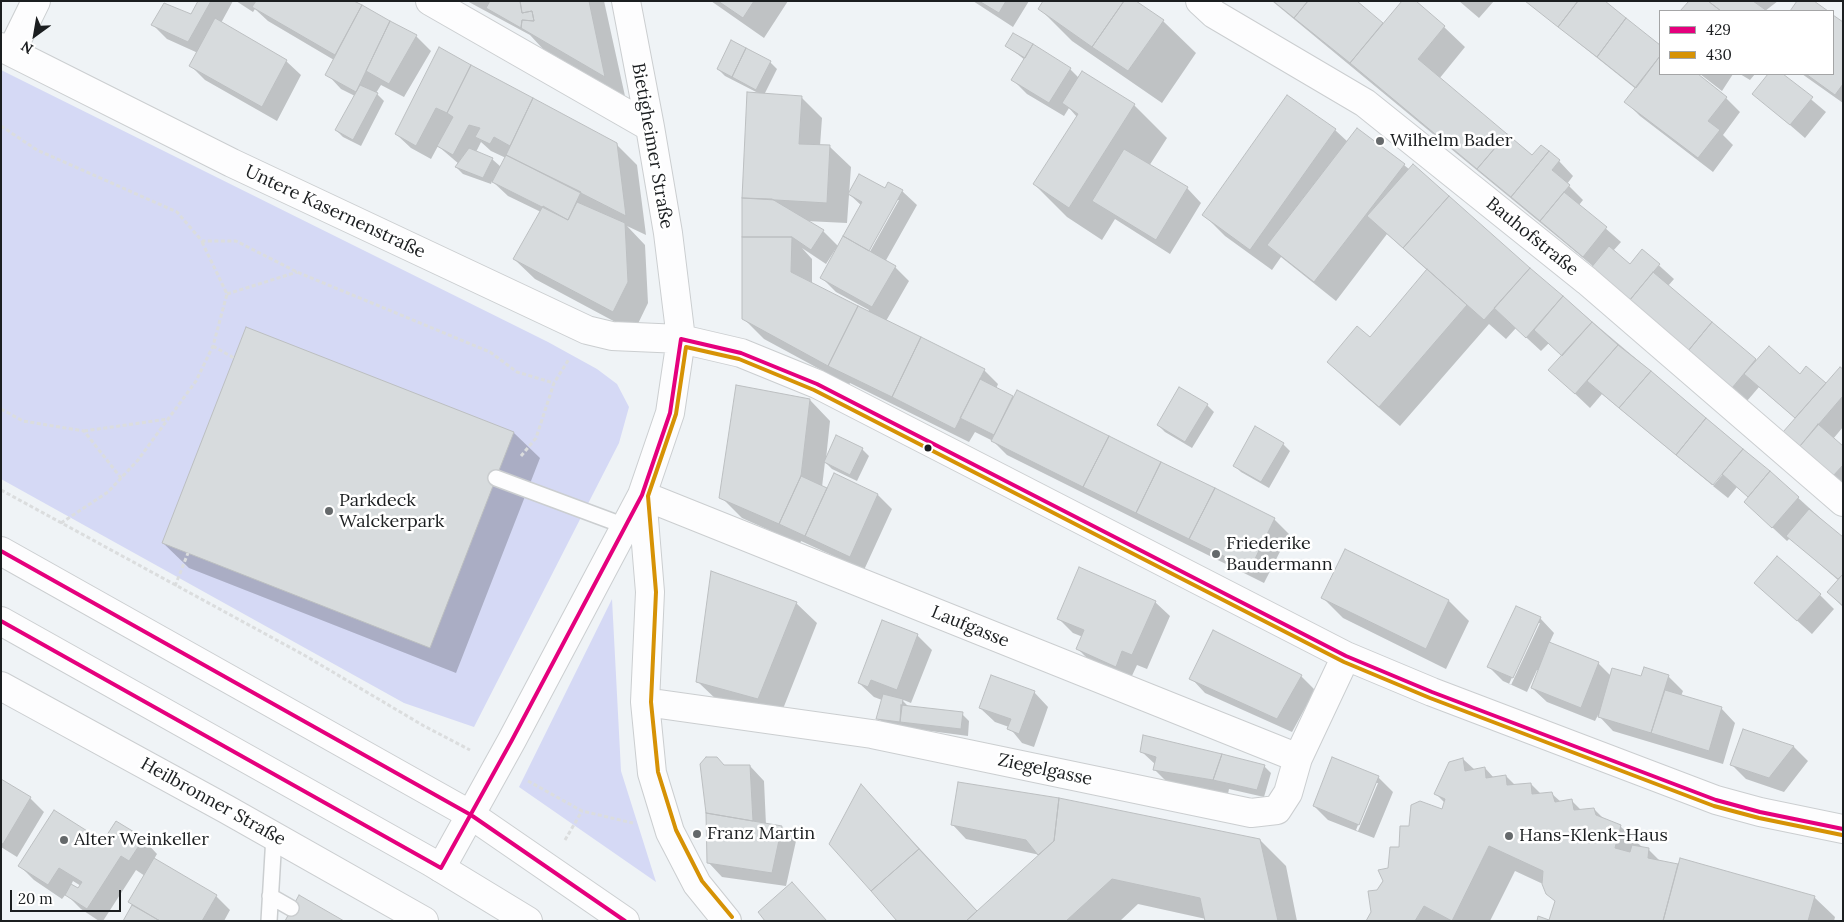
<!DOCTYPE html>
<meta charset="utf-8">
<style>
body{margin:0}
#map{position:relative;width:1844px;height:922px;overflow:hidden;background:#eff3f6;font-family:Lora,serif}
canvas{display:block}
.frame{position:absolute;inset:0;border:2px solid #1b1e20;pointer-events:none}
.legend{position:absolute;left:1659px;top:10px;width:175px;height:65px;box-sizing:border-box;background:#fff;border:1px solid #a4a5a6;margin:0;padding:6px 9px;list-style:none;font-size:15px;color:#1b1e20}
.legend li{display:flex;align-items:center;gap:10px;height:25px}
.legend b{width:25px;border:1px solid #a4a5a6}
.north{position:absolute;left:10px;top:10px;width:50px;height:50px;-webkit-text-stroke:4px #fff;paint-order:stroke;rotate:212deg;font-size:14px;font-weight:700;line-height:20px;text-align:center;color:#1b1e20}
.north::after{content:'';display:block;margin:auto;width:18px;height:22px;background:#1b1e20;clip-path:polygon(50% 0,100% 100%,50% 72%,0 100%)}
.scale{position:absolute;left:10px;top:890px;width:111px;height:22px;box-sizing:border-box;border:2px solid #1b1e20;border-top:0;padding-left:6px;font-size:15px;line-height:18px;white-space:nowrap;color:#1b1e20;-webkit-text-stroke:4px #fff;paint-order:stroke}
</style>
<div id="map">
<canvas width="1844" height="922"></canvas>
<div class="frame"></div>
<ul class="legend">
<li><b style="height:6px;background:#e5007d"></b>429</li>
<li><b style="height:6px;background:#d69205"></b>430</li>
</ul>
<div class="north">N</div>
<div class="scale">20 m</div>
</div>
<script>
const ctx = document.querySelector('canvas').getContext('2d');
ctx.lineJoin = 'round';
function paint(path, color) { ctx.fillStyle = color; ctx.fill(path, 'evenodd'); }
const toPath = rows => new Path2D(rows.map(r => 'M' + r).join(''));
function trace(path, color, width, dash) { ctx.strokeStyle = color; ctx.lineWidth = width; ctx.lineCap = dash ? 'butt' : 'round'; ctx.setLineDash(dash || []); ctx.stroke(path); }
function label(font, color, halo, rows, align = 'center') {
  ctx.font = font + ' Lora,serif'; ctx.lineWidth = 5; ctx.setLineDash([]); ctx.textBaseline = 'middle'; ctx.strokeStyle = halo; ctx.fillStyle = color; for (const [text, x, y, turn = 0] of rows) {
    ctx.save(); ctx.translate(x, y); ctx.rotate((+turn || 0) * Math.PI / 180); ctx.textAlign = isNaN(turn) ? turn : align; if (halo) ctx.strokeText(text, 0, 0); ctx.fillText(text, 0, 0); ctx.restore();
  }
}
const green = toPath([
 [1,70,548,342,597,369,617,384,629,407,619,443,474,727,404,703,1,479],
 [612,599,621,771,656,882,519,787]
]);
const shadow = toPath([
 [200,1,233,1,221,23,286,61,301,75,277,121,205,80,191,66,198,53,167,39,153,25,191,16],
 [236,1,352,1,416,36,431,51,404,97,381,85,376,93,384,101,361,146,343,137,336,130,355,96,341,89,327,74,334,60,268,21,255,9,253,12],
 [467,1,604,1,625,96,543,49,530,35],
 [711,1,788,1,764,38],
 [973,1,1029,1,1013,27],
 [1272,1,1355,1,1384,25,1444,27,1465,47,1439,79,1533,156,1541,146,1559,161,1573,176,1567,184,1583,200,1579,205,1621,242,1613,251,1630,265,1642,250,1674,279,1668,286,1757,361,1826,384,1843,371,1843,427,1833,439,1843,448,1843,486,1784,432,1796,419,1759,387,1747,401,1594,267],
 [1459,1,1494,1,1479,18],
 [1526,1,1603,1,1660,46,1660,74,1696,74,1726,98,1740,112,1723,135,1733,145,1713,172,1640,116,1626,102,1636,89],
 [1690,1,1778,1,1765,11,1682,11],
 [1039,8,1163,21,1196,53,1162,103,1072,41],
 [1833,16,1843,23,1843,103,1802,74,1833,74],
 [1007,46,1070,69,1079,78,1134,105,1167,138,1149,166,1187,188,1201,203,1170,254,1115,219,1102,240,1067,217,1034,184,1077,117,1069,108,1064,116,1027,94,1013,80,1025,60],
 [440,49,616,144,637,165,646,235,627,226,645,245,648,303,634,332,535,279,514,259,541,212,508,196,492,181,491,184,463,174,456,167,459,164,438,146,431,159,411,148,396,134],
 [481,142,491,151,506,158,501,167,492,159,476,152],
 [770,62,777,69,764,95,802,98,822,118,820,146,830,147,851,167,847,223,806,221,823,231,839,247,862,206,849,194,886,190,889,184,902,191,917,205,885,262,895,267,909,281,886,321,984,370,998,384,996,389,1014,398,1274,519,1289,534,1264,583,1007,455,993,441,975,432,969,442,850,383,849,385,764,339,743,318,762,95,725,76,718,69],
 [896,200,899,200,867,257,865,256],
 [802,248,826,264,835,250,837,251,822,278,836,292,869,310,868,312,812,284,812,259],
 [1700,74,1733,74,1722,91],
 [1740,74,1755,74,1750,80],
 [1770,74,1781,74,1826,112,1805,138,1754,94],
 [1335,130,1348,142,1404,165,1530,269,1770,472,1843,539,1843,607,1828,592,1839,581,1790,538,1787,541,1760,516,1749,497,1737,487,1728,498,1713,486,1723,474,1722,473,1712,485,1602,394,1590,408,1550,370,1563,356,1549,343,1541,351,1516,328,1506,339,1489,324,1400,426,1349,382,1329,362,1370,339,1428,271,1387,234,1336,301,1281,257,1272,270,1225,236,1204,215],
 [810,400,830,421,826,459,862,449,869,456,857,481,832,469,825,462,822,487,828,490,878,495,892,509,864,570,801,541,800,544,742,518,721,497],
 [1207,405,1214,412,1192,448,1165,432,1158,425],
 [514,433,540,458,456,673,189,568,163,543],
 [1283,444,1290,451,1269,488,1241,472,1234,465],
 [1346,551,1449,601,1469,621,1446,669,1343,618,1323,598],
 [1755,583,1820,595,1834,609,1812,634],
 [1155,602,1170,616,1147,669,1137,665,1130,680,1092,663,1078,649,1083,637,1073,633,1058,618],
 [796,603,817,623,779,719,719,702,698,682],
 [1540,618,1554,633,1549,644,1598,663,1611,676,1642,678,1668,676,1683,691,1681,696,1721,708,1735,723,1723,764,1613,731,1598,715,1595,721,1547,702,1532,688,1539,670,1537,670,1527,692,1503,681,1489,667],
 [1537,623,1540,623,1511,685,1509,684],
 [917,635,932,650,911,703,901,699,910,708,962,714,969,721,968,736,885,725,878,718,882,700,874,697,859,683],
 [1301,676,1315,690,1292,732,1205,693,1191,678],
 [1034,692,1048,707,1034,747,1022,743,1009,727,995,722,980,708],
 [1744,730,1794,747,1808,761,1784,792,1746,779,1732,765],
 [1142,752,1264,766,1271,773,1264,797,1229,789,1228,794,1169,784,1155,770,1156,765],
 [1463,759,1475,770,1485,768,1494,778,1506,776,1515,785,1531,784,1541,794,1551,793,1561,802,1572,801,1581,810,1594,809,1604,819,1620,826,1643,848,1648,849,1661,862,1814,897,1835,917,1834,921,1551,921,1556,902,1547,894,1543,884,1515,871,1490,921,1367,921,1372,912,1378,891,1411,828,1443,811,1445,803,1436,794],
 [724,766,750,766,764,781,766,825,782,827,796,841,786,886,722,877,708,862,707,813],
 [1378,777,1393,792,1374,838,1328,820,1314,806],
 [1375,783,1378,783,1358,831,1356,830],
 [1,781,30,798,44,812,17,857,1,847],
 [875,800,978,912,1040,855,966,839,952,824,1260,840,1286,866,1297,921,1207,921,1206,919,1138,904,1120,921,899,921],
 [143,839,157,854,154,859,216,896,230,910,224,921,125,921,145,876,136,870,103,921,99,921,81,909,66,894,62,899,34,880,20,866,104,843],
 [73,881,81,886,78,890,71,885]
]);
const building = toPath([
 [198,1,211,1,188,42,151,25,164,3,191,14,198,1],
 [256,1,354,1,362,5,335,55,252,7,256,1],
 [490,1,520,1,522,13,532,11,534,21,522,20,521,28,486,8,490,1],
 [520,1,589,1,605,77,521,28,522,20,534,21,532,11,522,13,520,1],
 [718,1,754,1,743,18,718,1],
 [979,1,1006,1,999,13,979,1],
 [1043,1,1124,1,1092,47,1038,9,1043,1],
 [1124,1,1136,1,1164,20,1128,71,1092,47,1124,1],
 [1273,1,1308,1,1294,18,1273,1],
 [1308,1,1357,1,1383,23,1350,63,1294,18,1308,1],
 [1402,1,1416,1,1445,26,1418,59,1507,134,1477,169,1350,63,1402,1],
 [1525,1,1578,1,1558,27,1525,1],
 [1578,1,1605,1,1626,18,1597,57,1558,27,1578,1],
 [1689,1,1708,1,1721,11,1680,11,1689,1],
 [1708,1,1753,1,1767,11,1721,11,1708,1],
 [1797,1,1814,1,1828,11,1790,11,1797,1],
 [362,5,390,21,356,92,325,75,362,5],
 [1833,15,1843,22,1843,84,1835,95,1806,74,1833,74,1833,15],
 [215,18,287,60,262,107,189,66,215,18],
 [1626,18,1660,45,1660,56,1636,88,1597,57,1626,18],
 [390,21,417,35,389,84,366,71,390,21],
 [1013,33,1033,44,1025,58,1005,46,1013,33],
 [731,40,746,48,732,77,717,69,731,40],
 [1033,44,1071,68,1049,103,1011,80,1033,44],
 [439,47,471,65,447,113,436,108,416,146,395,134,439,47],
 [746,48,771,61,756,90,732,77,746,48],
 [1660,56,1660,74,1698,74,1727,97,1708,121,1720,130,1698,158,1624,102,1660,56],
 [471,65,533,98,510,146,494,137,490,144,475,137,480,128,469,125,453,155,437,146,453,117,447,113,471,65],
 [1082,71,1135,104,1069,208,1033,184,1078,114,1062,103,1082,71],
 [1768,74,1783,74,1813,97,1790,125,1752,94,1768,74],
 [360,85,378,93,353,140,335,130,360,85],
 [747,92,802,96,799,144,830,145,827,203,742,198,747,92],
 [1287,95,1336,129,1250,250,1202,215,1287,95],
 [533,98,617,143,626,216,506,155,533,98],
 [1357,128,1405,164,1314,282,1267,245,1357,128],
 [1507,134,1532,155,1541,145,1549,151,1511,197,1477,169,1507,134],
 [469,148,493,158,483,178,455,167,469,148],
 [1124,149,1188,187,1156,240,1092,201,1124,149],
 [1549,151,1560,160,1552,170,1570,185,1540,221,1511,197,1549,151],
 [506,155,581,192,568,220,492,182,506,155],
 [1413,164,1449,196,1403,248,1367,216,1413,164],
 [859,174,885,188,888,182,903,190,869,251,843,236,862,202,848,194,859,174],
 [1564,192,1607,227,1583,257,1540,221,1564,192],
 [1449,196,1530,268,1484,320,1403,248,1449,196],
 [742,198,772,199,824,230,811,250,792,237,742,237,742,198],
 [577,202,625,223,628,282,613,312,513,259,543,206,568,220,577,202],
 [843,236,896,266,872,307,820,278,843,236],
 [742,237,792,237,791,272,858,306,828,366,742,319,742,237],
 [1609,246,1630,264,1642,249,1660,264,1629,301,1590,269,1609,246],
 [1530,268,1563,296,1526,338,1494,308,1530,268],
 [1427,269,1467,305,1379,407,1327,362,1357,326,1370,337,1427,269],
 [1653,272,1712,322,1688,351,1629,301,1653,272],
 [1563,296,1592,322,1562,356,1534,330,1563,296],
 [858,306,921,337,892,397,828,366,858,306],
 [1592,322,1618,345,1575,394,1548,370,1592,322],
 [1712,322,1756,359,1732,388,1688,351,1712,322],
 [246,327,514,432,430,648,162,543,246,327],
 [921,337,985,369,955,429,892,397,921,337],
 [1618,345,1651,371,1619,408,1587,381,1618,345],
 [1769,346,1800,374,1806,366,1826,383,1795,418,1744,374,1769,346],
 [1840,367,1843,369,1843,396,1800,446,1783,432,1840,367],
 [1651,371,1706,418,1676,455,1619,408,1651,371],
 [980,379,1013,396,994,435,960,418,980,379],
 [736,385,810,399,801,476,779,524,719,498,736,385],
 [1179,387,1208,404,1185,442,1157,425,1179,387],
 [1017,390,1109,436,1083,487,991,441,1017,390],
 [1706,418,1743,449,1713,485,1676,455,1706,418],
 [1818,424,1843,446,1843,465,1833,476,1800,446,1818,424],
 [1255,426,1284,443,1261,482,1233,466,1255,426],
 [836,435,863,448,850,475,824,462,836,435],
 [1109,436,1161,462,1136,513,1083,487,1109,436],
 [1743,449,1770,471,1748,497,1722,474,1743,449],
 [1161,462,1215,488,1189,539,1136,513,1161,462],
 [1770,471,1799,497,1772,528,1744,502,1770,471],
 [834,473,878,494,850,557,805,536,834,473],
 [801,476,827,488,805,536,779,524,801,476],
 [1215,488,1275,518,1250,569,1189,539,1215,488],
 [1809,509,1843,537,1843,574,1838,579,1786,536,1809,509],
 [1345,549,1449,600,1426,649,1321,598,1345,549],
 [1777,556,1821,594,1797,621,1754,583,1777,556],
 [1079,567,1156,601,1132,655,1122,651,1116,667,1076,649,1084,630,1057,619,1079,567],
 [711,571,797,602,758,699,696,682,711,571],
 [1843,574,1843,606,1827,592,1843,574],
 [1516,606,1541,617,1513,678,1487,667,1516,606],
 [882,620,918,634,897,690,871,680,868,687,858,683,882,620],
 [1213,630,1302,675,1277,719,1189,679,1213,630],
 [1549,642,1599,662,1581,708,1531,688,1549,642],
 [1644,667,1669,675,1651,733,1598,717,1612,668,1641,676,1644,667],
 [991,675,1035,691,1019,734,1007,729,1011,719,979,708,991,675],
 [1665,690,1722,707,1709,751,1651,733,1665,690],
 [883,694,903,699,900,722,876,719,883,694],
 [901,705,963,712,961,729,900,722,901,705],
 [1743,729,1794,746,1769,778,1730,765,1743,729],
 [1143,735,1222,754,1213,780,1153,770,1156,757,1140,752,1143,735],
 [1222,754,1265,765,1257,790,1213,780,1222,754],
 [706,757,717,757,724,765,750,765,753,821,706,813,700,764,706,757],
 [1332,757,1379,776,1359,825,1313,806,1332,757],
 [1463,758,1465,771,1485,767,1486,778,1506,775,1507,785,1531,783,1532,794,1552,792,1555,802,1572,799,1574,810,1594,808,1596,815,1621,825,1615,848,1630,852,1632,845,1649,848,1648,858,1678,864,1663,921,1537,921,1538,916,1549,920,1555,901,1546,894,1542,884,1543,871,1489,846,1452,921,1424,906,1415,921,1366,921,1371,912,1368,891,1377,890,1383,881,1378,870,1388,868,1390,847,1399,847,1400,826,1409,826,1411,805,1420,801,1442,809,1445,799,1434,794,1449,762,1463,758],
 [1,779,31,797,3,844,1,843,1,779],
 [958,782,1059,798,1054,841,1038,855,1026,840,951,825,958,782],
 [861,784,919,849,871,891,829,844,861,784],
 [1059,798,1260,839,1278,921,1205,921,1200,898,1112,879,1066,921,966,921,1054,841,1059,798],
 [54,810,103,841,116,821,144,838,129,861,121,856,87,909,65,895,71,884,78,888,82,882,59,868,48,885,18,866,54,810],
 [706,813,782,826,772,873,707,863,706,813],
 [919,849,977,911,966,921,897,921,871,891,919,849],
 [154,858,217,895,202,921,160,921,128,902,154,858],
 [1680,858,1815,896,1808,921,1663,921,1680,858],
 [792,882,827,921,765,921,758,912,792,882],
 [299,895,344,921,285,921,299,895],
 [132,905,160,921,123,921,132,905]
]);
const path = toPath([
 [1,126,37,150,177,212,202,241,236,241,297,272,490,352,517,372,554,383],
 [227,294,297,272],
 [213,346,234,358],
 [1,409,23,421,84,431,121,478],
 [84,431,168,419],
 [521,456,536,438,554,383,569,359],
 [1,490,304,655,424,726,470,750],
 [61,523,108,492,121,478,138,460,196,381,213,346,227,294,202,242],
 [175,586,188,553],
 [528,781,582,811,633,823],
 [565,840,582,811]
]);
const lane = toPath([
 [496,478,625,526],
 [270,896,291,908],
 [269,921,274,836]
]);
const street = toPath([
 [430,1,650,127],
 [1200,1,1214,14,1365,103,1587,281,1843,502],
 [1,47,232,163,587,330,612,336,681,339,741,353,817,384,1346,656,1432,692,1716,800,1760,812,1843,829],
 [11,52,36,1],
 [642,495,1298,758],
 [642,495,650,592,645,702,652,773,670,832,697,884,727,921],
 [1,686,226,809,424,921],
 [645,702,872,734,1251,813,1277,810,1288,793,1298,758,1346,656],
 [441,868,512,740,642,495,670,413,681,339,668,233,650,127,626,1]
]);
const primary = toPath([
 [1,551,471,815,625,921],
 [1,621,431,862,528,921]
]);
const bus1 = toPath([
 [1,551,471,815,625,921],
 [1,621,441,868,512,740,642,495,670,413,681,339,741,353,817,384,1346,656,1432,692,1716,800,1760,812,1843,829]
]);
const bus2 = toPath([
 [732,917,702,881,676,830,658,772,651,702,656,592,648,496,676,414,686,347,739,359,814,390,1344,662,1430,698,1714,806,1759,818,1842,835]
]);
const markers = [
 [1380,141,5,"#65696b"],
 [928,448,4.5,"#1b1e20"],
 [329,511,5,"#65696b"],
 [1216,554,5,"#65696b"],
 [697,834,5,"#65696b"],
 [1509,836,5,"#65696b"],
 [64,840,5,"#65696b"]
];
const poiNames = [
 ["Wilhelm Bader",1390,141],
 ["Parkdeck",339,501],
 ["Walckerpark",339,522],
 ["Friederike",1226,544],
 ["Baudermann",1226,565],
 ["Franz Martin",707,834],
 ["Hans-Klenk-Haus",1519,836],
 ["Alter Weinkeller",74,840]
];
const streetNames = [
 ["Bietigheimer Straße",652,146,80],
 ["Untere Kasernenstraße",335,212,25],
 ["Bauhofstraße",1532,237,39],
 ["Laufgasse",970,627,22],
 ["Ziegelgasse",1045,770,12],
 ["Heilbronner Straße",213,802,29]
];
paint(green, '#d5d9f5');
paint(shadow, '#0003');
paint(building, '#d7dbdd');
trace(building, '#bcbfc1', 1);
trace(lane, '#cbced0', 18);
trace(street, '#cbced0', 30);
trace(primary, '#cbced0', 30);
trace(path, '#dbddde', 3, [4, 2.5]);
trace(lane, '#fdfdfe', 15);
trace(street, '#fdfdfe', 28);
trace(primary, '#fdfdfe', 28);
trace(bus1, '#e5007d', 4);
trace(bus2, '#d69205', 4);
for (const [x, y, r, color] of markers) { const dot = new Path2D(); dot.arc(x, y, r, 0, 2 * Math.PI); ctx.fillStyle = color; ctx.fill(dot); trace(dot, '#fff', 2); }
label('18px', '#1b1e20', '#fff', poiNames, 'left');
label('18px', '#1b1e20', '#fff', streetNames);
</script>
